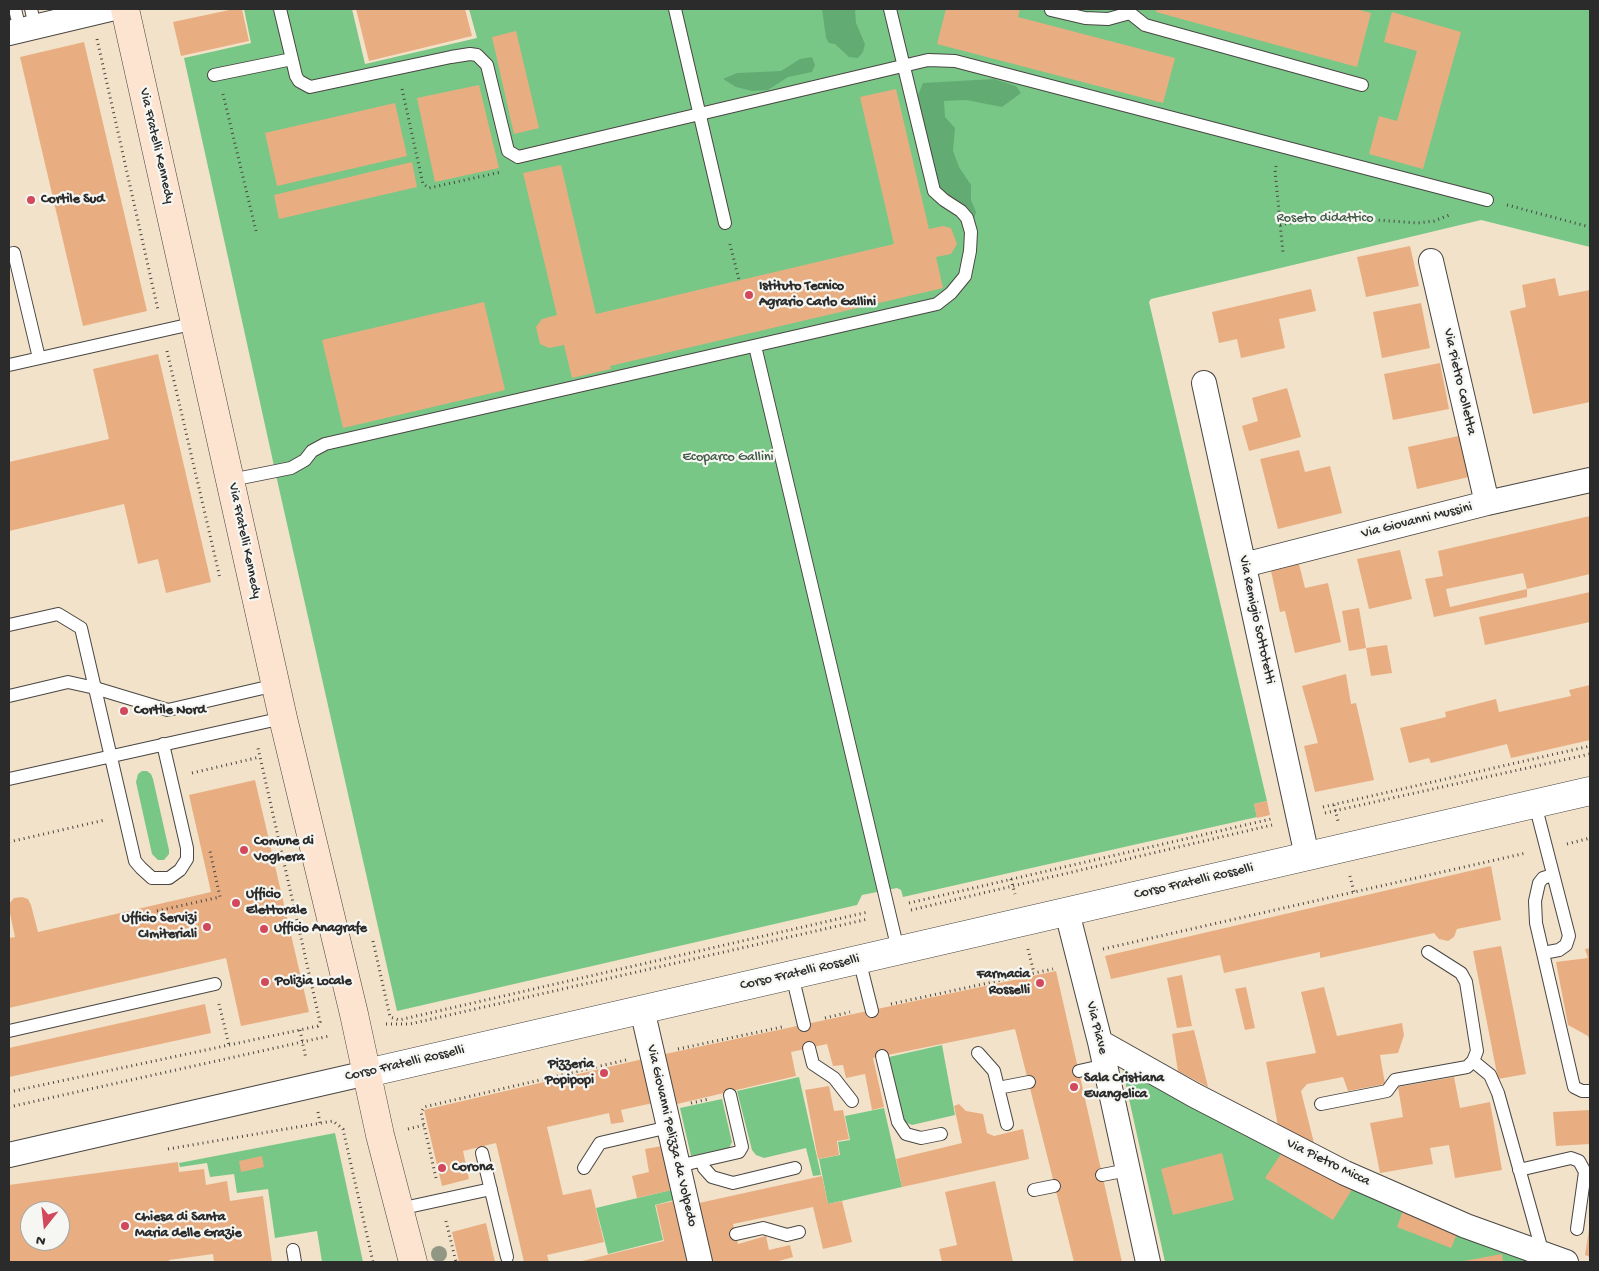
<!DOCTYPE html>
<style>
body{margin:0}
#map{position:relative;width:1599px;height:1271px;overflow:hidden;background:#f2e2c9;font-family:"Gochi Hand",sans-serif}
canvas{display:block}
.frame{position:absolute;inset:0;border:10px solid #2b2b2b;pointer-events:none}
.north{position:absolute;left:20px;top:1201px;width:50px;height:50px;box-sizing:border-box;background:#f6f6f2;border:1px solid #a5a5a2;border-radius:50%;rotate:196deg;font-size:14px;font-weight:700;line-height:20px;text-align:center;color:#2b2b2b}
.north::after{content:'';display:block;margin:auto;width:18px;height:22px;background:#d1495b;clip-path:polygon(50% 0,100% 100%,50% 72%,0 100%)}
</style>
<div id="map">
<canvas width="1599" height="1271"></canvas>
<div class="frame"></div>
<div class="north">N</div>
</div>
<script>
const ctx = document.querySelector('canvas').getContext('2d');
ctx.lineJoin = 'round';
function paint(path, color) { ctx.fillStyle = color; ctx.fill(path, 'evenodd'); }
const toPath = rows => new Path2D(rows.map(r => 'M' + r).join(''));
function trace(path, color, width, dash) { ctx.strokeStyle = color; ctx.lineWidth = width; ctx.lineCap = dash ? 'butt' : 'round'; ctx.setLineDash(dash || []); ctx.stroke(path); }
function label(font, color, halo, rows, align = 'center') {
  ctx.font = font + ' "Gochi Hand",sans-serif'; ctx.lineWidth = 4.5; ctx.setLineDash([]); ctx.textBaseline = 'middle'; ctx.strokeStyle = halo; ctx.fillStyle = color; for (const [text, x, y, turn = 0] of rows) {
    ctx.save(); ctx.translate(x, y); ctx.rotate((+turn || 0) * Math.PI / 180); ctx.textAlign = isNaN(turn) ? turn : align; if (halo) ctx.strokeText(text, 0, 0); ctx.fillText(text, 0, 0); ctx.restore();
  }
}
const green = toPath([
 [244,9,352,9,365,64,477,38,469,9,1590,9,1590,247,1481,220,1151,299,1149,302,1267,801,1254,804,1257,817,903,897,901,890,897,888,862,895,857,905,397,1011,278,484,184,58,251,43],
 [142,771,147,771,151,774,153,779,169,850,169,854,164,860,158,860,152,854,136,782,138,774],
 [942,1045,955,1115,912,1125,907,1123,903,1119,889,1057],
 [1122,1067,1254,1140,1360,1191,1541,1262,1165,1262],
 [799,1077,821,1175,813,1176,806,1148,764,1158,756,1155,752,1150,737,1091],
 [722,1099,732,1142,729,1148,691,1156,680,1108],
 [884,1108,902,1187,828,1204,819,1159,840,1155,838,1142,850,1140,845,1116],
 [335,1133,363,1262,322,1262,317,1231,275,1238,268,1189,237,1193,234,1174,210,1177,207,1163,180,1167,179,1163],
 [671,1190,674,1200,655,1205,663,1240,608,1254,596,1208]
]);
const forest = toPath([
 [822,9,855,9,856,23,865,44,863,52,858,58,849,57,835,44,829,43,826,38],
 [812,57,815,65,812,72,788,77,768,90,752,91,736,87,723,79,737,73,781,71,800,59],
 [994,79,1016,86,1021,93,1002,107,966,100,944,101,945,117,955,128,953,151,959,167,971,185,971,200,976,212,974,219,962,224,937,182,914,105,923,83]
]);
const building = toPath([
 [234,9,242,9,249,41,181,56,173,22],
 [356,9,465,9,472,36,369,61],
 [946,9,1020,9,1018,17,1175,58,1163,103,937,44],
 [1157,9,1356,9,1371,13,1357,67,1156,12],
 [1392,12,1461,32,1423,169,1369,154,1379,116,1397,121,1417,51,1384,42],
 [516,31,539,128,514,134,492,37],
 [84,42,147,311,83,326,20,57],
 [479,85,499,168,435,182,417,98],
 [896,89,929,229,943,226,951,228,957,244,951,254,936,257,943,288,610,366,611,369,572,378,564,345,549,348,540,344,536,327,542,319,557,315,523,173,561,165,596,314,894,244,860,97],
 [395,103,407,156,277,186,265,133],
 [412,162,417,187,279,219,274,195],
 [1410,246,1419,286,1366,297,1357,257],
 [1555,278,1559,296,1590,290,1590,402,1533,414,1510,311,1526,307,1522,285],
 [1311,289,1316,311,1279,319,1285,348,1241,358,1237,339,1219,343,1212,312],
 [484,302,505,390,343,428,322,340],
 [1421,303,1430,348,1382,358,1373,312],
 [158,354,211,582,166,593,158,559,138,564,124,504,9,531,9,462,109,439,93,369],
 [1440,363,1449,409,1393,420,1384,374],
 [1287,388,1301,437,1249,451,1242,426,1258,421,1252,398],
 [1463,435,1473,476,1417,489,1408,447],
 [1299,450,1305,472,1330,466,1342,513,1278,529,1260,459],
 [1590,516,1590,574,1527,589,1523,573,1446,589,1450,607,1527,589,1527,597,1434,617,1425,579,1443,576,1438,551],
 [1400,550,1412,599,1369,609,1357,559],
 [1299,564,1305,588,1328,583,1341,642,1295,653,1285,611,1280,612,1271,571],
 [1590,592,1590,622,1485,645,1479,617],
 [1359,608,1366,648,1349,651,1342,611],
 [1387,645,1392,673,1371,676,1366,648],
 [1346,674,1351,704,1356,703,1374,780,1315,792,1304,746,1318,743,1302,686],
 [1590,685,1590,740,1511,758,1507,744,1431,763,1429,758,1409,763,1400,728,1446,717,1445,712,1496,699,1499,712,1571,696,1569,690],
 [255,780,309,1012,241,1026,226,958,9,1008,9,938,15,937,9,909,9,904,14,898,22,897,28,899,31,905,38,932,211,892,189,795],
 [1267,801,1270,815,1257,818,1254,804],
 [1491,866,1501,920,1457,929,1454,937,1448,941,1439,939,1434,933,1320,958,1320,952,1224,973,1220,955,1111,979,1105,956],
 [1501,946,1526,1074,1498,1079,1473,951],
 [1590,948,1590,1042,1588,1036,1568,1025,1556,962,1588,958,1585,949],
 [1056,971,1122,1262,1074,1262,1015,1029,873,1058,884,1107,872,1110,865,1074,846,1078,843,1065,833,1066,827,1044,791,1052,796,1076,677,1104,665,1054],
 [1182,975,1192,1026,1177,1028,1167,978],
 [1246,987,1255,1028,1245,1030,1235,989],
 [1324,987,1337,1036,1402,1023,1404,1035,1398,1053,1380,1055,1385,1084,1348,1091,1343,1077,1307,1084,1301,1091,1314,1143,1278,1126,1266,1062,1316,1053,1301,992],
 [205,1004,211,1033,9,1077,9,1048],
 [1194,1030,1208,1087,1178,1071,1172,1034],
 [643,1059,653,1103,621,1110,624,1122,611,1124,609,1113,547,1127,563,1195,591,1189,604,1242,547,1255,549,1262,524,1262,496,1143,463,1151,469,1179,442,1186,424,1110],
 [1454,1077,1460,1108,1490,1102,1502,1170,1455,1178,1449,1145,1430,1148,1433,1164,1380,1173,1370,1123,1403,1117,1398,1087],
 [829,1086,834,1111,843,1110,849,1139,837,1141,839,1155,818,1159,805,1090],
 [959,1104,966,1111,983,1114,987,1133,994,1136,1023,1129,1029,1159,902,1187,896,1159,962,1143,954,1106],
 [1590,1110,1590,1144,1556,1146,1553,1112],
 [662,1146,672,1190,637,1198,632,1176,649,1172,645,1149],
 [1222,1153,1234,1200,1173,1215,1161,1169],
 [1281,1154,1353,1188,1333,1220,1265,1178],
 [262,1156,264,1167,241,1172,239,1161],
 [178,1162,179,1172,204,1169,206,1185,227,1181,230,1201,263,1196,272,1262,214,1262,213,1254,169,1260,169,1262,9,1262,9,1185],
 [30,1211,60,1211,60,1241,30,1241],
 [822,1176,828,1204,842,1201,852,1242,823,1249,813,1207,733,1224,738,1244,766,1236,769,1250,790,1245,793,1257,775,1262,712,1262,699,1203],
 [995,1181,1013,1262,942,1262,939,1249,957,1245,945,1192],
 [674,1201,688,1262,578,1262,664,1241,656,1205],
 [1403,1210,1458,1231,1451,1248,1397,1227],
 [486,1223,495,1262,459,1262,452,1232],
 [1589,1229,1590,1229,1590,1257,1585,1255],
 [1502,1254,1503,1262,1464,1262,1464,1261]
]);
const path = toPath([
 [97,39,158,310],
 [402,89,423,184,429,188,501,172],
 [223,94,256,231],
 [1276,166,1275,170,1283,253],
 [1507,205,1590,227],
 [1280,225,1327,216,1358,216,1376,220,1418,223,1434,221,1452,214],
 [730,244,739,280],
 [167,351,220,578],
 [192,773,260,757],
 [1334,805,1338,821],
 [1323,807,1590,746],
 [1325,813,1590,754],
 [9,842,105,820],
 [1567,844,1590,838],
 [1350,876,1354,892],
 [1011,879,1015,894],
 [909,903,1271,819],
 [911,910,1272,825],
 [157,911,220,897,210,851],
 [373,941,390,1017,399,1020,868,912],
 [1028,949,1034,973],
 [1103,949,1526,853],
 [219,1004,229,1045],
 [891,1004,1053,969],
 [825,1018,850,1012],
 [386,1024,410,1024,868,919],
 [300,1030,306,1059],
 [678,1049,782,1027],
 [9,1092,318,1026,320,1022,258,748],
 [691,1103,709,1099],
 [9,1107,329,1036],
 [318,1112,320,1123],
 [408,1129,424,1125],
 [168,1149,333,1121,343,1129,373,1262],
 [436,1178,421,1112,424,1107,626,1060],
 [446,1221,456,1262]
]);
const service = toPath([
 [15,9,20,30],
 [31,9,35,26],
 [280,9,296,76,299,81,310,87,451,57,470,54,477,55,487,65,508,151,518,157,928,60,955,61,1487,200],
 [675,9,725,223],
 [1130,9,1130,13,1145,25,1362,85],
 [1051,10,1085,18,1108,19,1130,13],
 [214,75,292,59],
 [9,254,14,253,39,358],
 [755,346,898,950],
 [9,365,196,323],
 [231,480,291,468,305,460,312,451,325,444,937,304,951,293,965,276,970,251,971,232,967,218,961,211,944,200,934,191,890,9],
 [9,625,58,614,81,628,135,861,141,868,152,878,169,878,180,870,187,859,187,848,163,744],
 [9,696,68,682,95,688,168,710,276,685],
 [9,779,283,718],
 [1535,804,1569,936,1566,945,1559,950,1543,953],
 [1553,875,1543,878,1539,883,1535,901,1536,923,1574,1087,1582,1091,1590,1091],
 [859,959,872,1011],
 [792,975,804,1025],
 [9,1031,215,984],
 [809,1048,813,1064,834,1078,852,1101],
 [978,1053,994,1071,1007,1124],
 [882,1056,898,1122,906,1134,921,1138,941,1134],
 [1473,1061,1490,1075,1498,1093,1543,1254],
 [1079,1071,1106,1065],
 [998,1088,1029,1082],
 [1321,1104,1387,1091,1395,1080,1467,1067,1473,1061,1477,1051,1466,982,1461,973,1428,952],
 [482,1153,507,1257],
 [702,1161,704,1168,712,1177,733,1183,795,1168],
 [678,1166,739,1152,742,1147,730,1095],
 [584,1168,600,1143,669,1127],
 [1519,1170,1571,1158,1579,1161,1585,1172,1577,1229],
 [1102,1175,1128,1170],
 [1034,1190,1054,1186],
 [399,1209,491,1189],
 [736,1234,763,1228,787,1235,799,1232],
 [293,1250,295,1262]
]);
const minor = toPath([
 [9,33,110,9],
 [1431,261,1487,503],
 [1204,383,1307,856],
 [1244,565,1487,503,1590,480],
 [1067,912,1100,1042,1148,1262],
 [642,1009,700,1262],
 [1100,1042,1194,1095,1345,1173,1466,1226,1566,1262],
 [9,1155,367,1073]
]);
const tertiary = toPath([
 [367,1073,1590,791]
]);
const secondary = toPath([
 [125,9,283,718,354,1014,380,1135,413,1262]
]);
const trees = [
 [439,1254]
];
const markers = [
 [31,200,5,"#d1495b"],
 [749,295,5,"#d1495b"],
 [124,711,5,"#d1495b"],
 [244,850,5,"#d1495b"],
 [236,903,5,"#d1495b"],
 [207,927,5,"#d1495b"],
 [264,929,5,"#d1495b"],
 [265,982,5,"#d1495b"],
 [1040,983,5,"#d1495b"],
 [604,1073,5,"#d1495b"],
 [1074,1087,5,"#d1495b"],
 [442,1168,5,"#d1495b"],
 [125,1226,5,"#d1495b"]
];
const streetNames = [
 ["Via Fratelli Kennedy",156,146,77],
 ["Via Pietro Colletta",1459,382,77],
 ["Via Giovanni Mussini",1417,521,-14],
 ["Via Fratelli Kennedy",244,541,78],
 ["Via Remigio Sottotetti",1256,620,78],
 ["Corso Fratelli Rosselli",1194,882,-13],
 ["Corso Fratelli Rosselli",800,973,-13],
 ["Via Piave",1096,1028,76],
 ["Corso Fratelli Rosselli",405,1064,-13],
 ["Via Giovanni Pelizza da Volpedo",671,1136,77],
 ["Via Pietro Micca",1328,1163,26]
];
const poiNames = [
 ["Cortile Sud",41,200],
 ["Istituto Tecnico",759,287],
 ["Agrario Carlo Gallini",759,303],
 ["Cortile Nord",134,711],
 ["Comune di",254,842],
 ["Voghera",254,858],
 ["Ufficio",246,895],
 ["Elettorale",246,911],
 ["Ufficio Servizi",197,919,"right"],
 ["CImiteriali",197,935,"right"],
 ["Ufficio Anagrafe",274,929],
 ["Farmacia",1030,975,"right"],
 ["Rosselli",1030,991,"right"],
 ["Polizia Locale",275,982],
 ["Pizzeria",594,1065,"right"],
 ["Popipopi",594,1081,"right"],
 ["Sala Cristiana",1084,1079],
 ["Evangelica",1084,1095],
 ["Corona",452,1168],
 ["Chiesa di Santa",135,1218],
 ["Maria delle Grazie",135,1234]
];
const parkNames = [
 ["Roseto didattico",1325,219],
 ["Ecoparco Gallini",728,458]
];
paint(green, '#79c787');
paint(forest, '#62ac74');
paint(building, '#e8ae82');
trace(service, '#494643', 14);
trace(minor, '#494643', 26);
trace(tertiary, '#494643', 29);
trace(secondary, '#494643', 29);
trace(path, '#494643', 3, [1, 4]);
trace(service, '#fff', 12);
trace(minor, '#fff', 24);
trace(tertiary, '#fff', 28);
trace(secondary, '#fde4d1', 28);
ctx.fillStyle = '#919782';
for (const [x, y] of trees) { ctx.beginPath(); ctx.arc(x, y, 8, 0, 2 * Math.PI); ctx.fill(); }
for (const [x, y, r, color] of markers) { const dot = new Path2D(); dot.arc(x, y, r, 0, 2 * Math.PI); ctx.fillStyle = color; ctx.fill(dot); trace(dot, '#f6f6f2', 2); }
label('14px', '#2b2b2b', '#f6f6f2', streetNames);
label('bold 14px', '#2b2b2b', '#f6f6f2', poiNames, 'left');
label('14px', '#425a47', '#f6f6f2', parkNames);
</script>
